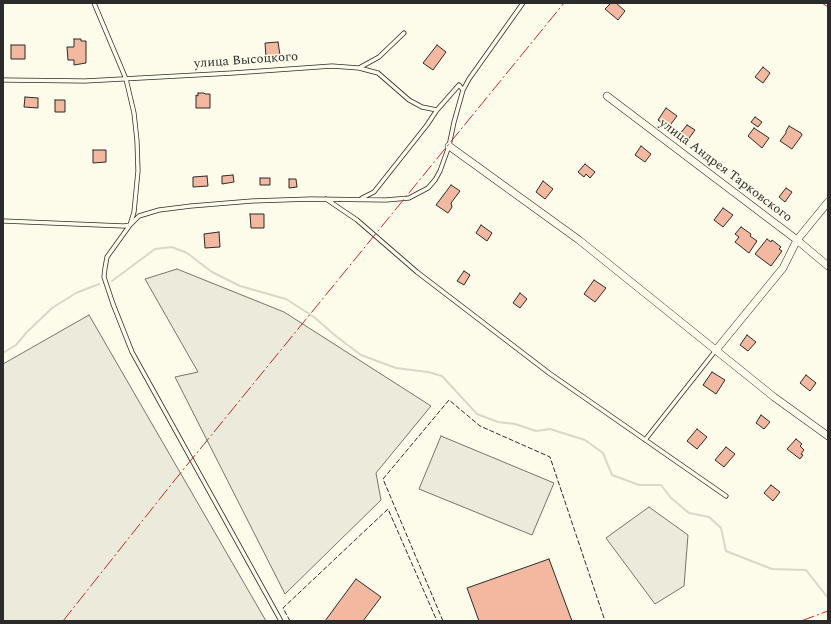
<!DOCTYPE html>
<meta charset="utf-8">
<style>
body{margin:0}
#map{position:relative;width:831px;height:624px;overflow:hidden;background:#fdfbea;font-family:Spectral,serif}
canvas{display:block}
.frame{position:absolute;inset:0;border:4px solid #2b2b2b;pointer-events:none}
</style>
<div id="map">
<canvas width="831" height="624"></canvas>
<div class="frame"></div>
</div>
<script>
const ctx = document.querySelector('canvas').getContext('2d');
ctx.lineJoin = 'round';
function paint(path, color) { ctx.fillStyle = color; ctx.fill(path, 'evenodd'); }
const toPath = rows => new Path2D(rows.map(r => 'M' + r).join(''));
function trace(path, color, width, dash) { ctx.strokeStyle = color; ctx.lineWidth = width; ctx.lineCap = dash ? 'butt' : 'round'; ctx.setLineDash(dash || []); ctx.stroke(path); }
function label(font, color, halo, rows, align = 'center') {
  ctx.font = font + ' Spectral,serif'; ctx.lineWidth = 3; ctx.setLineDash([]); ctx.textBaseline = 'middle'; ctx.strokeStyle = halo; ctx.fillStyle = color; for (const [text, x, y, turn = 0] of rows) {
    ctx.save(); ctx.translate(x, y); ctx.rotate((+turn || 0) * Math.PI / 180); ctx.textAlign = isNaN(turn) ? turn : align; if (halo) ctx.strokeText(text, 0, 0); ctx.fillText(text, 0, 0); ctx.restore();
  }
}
const green = toPath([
 [177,269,284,312,431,406,376,473,381,500,285,594,175,377,198,372,145,279,177,269],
 [89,315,266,621,3,621,3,364,89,315],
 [441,436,554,483,532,535,419,489,441,436],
 [649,507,688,535,684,586,655,604,606,538,649,507]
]);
const stream = toPath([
 [112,281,155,249,172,247,187,253,212,272,240,286,286,299,314,317,337,337,361,355,396,368,428,372,442,376,477,414,498,422,515,424,536,431,550,429,585,440,603,453,612,475,639,485,661,485,671,498,689,513,709,517,721,528,726,551,772,569,806,570,828,598],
 [3,353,16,345,27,332,52,308,76,293,99,284]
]);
const building = toPath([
 [611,3,616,3,625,11,618,20,605,9,611,3],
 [74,39,81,39,81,41,86,41,86,63,74,65,74,60,68,60,67,47,74,47,74,39],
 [278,42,280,55,266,57,265,43,278,42],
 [11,45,25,45,25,59,11,59,11,45],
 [437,45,446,52,433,70,423,63,437,45],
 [763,67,770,73,763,83,755,77,763,67],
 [198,93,204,93,205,94,210,94,210,108,196,108,196,95,198,96,198,93],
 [25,97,38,98,38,108,24,107,25,97],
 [55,100,65,100,65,112,55,112,55,100],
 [666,108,677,116,668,128,658,120,666,108],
 [755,117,762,122,758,127,751,122,755,117],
 [687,125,695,130,687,141,679,135,687,125],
 [789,126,801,133,802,135,792,149,780,141,786,133,786,131,789,126],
 [754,128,769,138,762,148,748,136,754,128],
 [641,146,651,154,645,162,635,155,641,146],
 [93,150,106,150,106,162,93,163,93,150],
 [585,164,595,172,590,178,586,174,584,177,578,172,585,164],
 [233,175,234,182,222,184,222,176,233,175],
 [207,176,208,186,193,187,193,177,207,176],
 [260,178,270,178,270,185,260,185,260,178],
 [289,179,296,179,297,187,289,188,289,179],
 [543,181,553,189,545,199,536,192,543,181],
 [451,185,460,191,451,203,452,207,448,213,436,205,451,185],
 [786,188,792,192,785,202,779,197,786,188],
 [723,208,733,215,723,227,714,220,723,208],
 [250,214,264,214,264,228,251,228,250,214],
 [481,225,492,233,487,241,476,233,481,225],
 [741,227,751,234,750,236,757,241,749,253,735,242,739,237,735,234,741,227],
 [219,232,220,247,205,248,204,234,219,232],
 [767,239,771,242,772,240,781,247,779,249,782,251,771,266,755,254,767,239],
 [464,271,470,275,464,285,457,281,464,271],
 [594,280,606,288,595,302,584,294,594,280],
 [520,293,527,299,520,308,513,303,520,293],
 [747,335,756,342,748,351,740,345,747,335],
 [712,372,725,380,716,394,703,385,712,372],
 [806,375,816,383,810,391,800,383,806,375],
 [761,415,770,422,764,429,756,423,761,415],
 [697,429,707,437,697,449,687,441,697,429],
 [796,439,802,444,800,446,804,450,801,454,803,455,800,459,787,449,796,439],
 [726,447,735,454,724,467,715,460,726,447],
 [771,485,780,492,773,501,764,493,771,485],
 [549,559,572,621,479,621,467,588,549,559],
 [356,579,381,597,363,621,325,621,356,579]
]);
const service = toPath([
 [94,3,126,79,134,113,137,141,138,171,134,212,130,225,107,257,105,268,104,277,113,304,132,352,281,621],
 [359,68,379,57,404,33],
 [3,80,85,81,233,73,332,66,359,68,378,73,409,100,422,107,437,110,459,85,463,90],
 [362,198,374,192,427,125,437,110],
 [326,199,357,220,417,272,549,373,726,496],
 [3,221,124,226,130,225,139,216,159,210,191,206,252,201,311,199,386,200,409,198,428,188,435,180,440,171,449,146,454,122,463,90,469,79,523,3],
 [645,440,716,350]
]);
const minor = toPath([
 [607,96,797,240,828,266],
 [449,146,579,240,774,397,828,436],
 [716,350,783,268,797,240,828,202]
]);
const fence = toPath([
 [290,621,283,608,388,509,437,621],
 [443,621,383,479,449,400,480,426,550,457,605,621]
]);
const power = toPath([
 [822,3,828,7],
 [63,621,174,481,564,3],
 [801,621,828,611]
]);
const streetNames = [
 ["улица Высоцкого",246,61,-4],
 ["улица Андрея Тарковского",725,171,37]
];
paint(green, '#ecebdb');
trace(green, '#74746e', 1);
trace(stream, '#d8d7c9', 2);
paint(building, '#f2b8a0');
trace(building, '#2b2b2b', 1);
trace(service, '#2b2b2b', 5);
trace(minor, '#2b2b2b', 8);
trace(service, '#fdfbea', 3.5);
trace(minor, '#fdfbea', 7);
trace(fence, '#2b2b2b', 1, [5, 2]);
trace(power, '#c62828', 1, [14, 3, 2, 3]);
label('13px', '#2b2b2b', '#fdfbea', streetNames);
</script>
